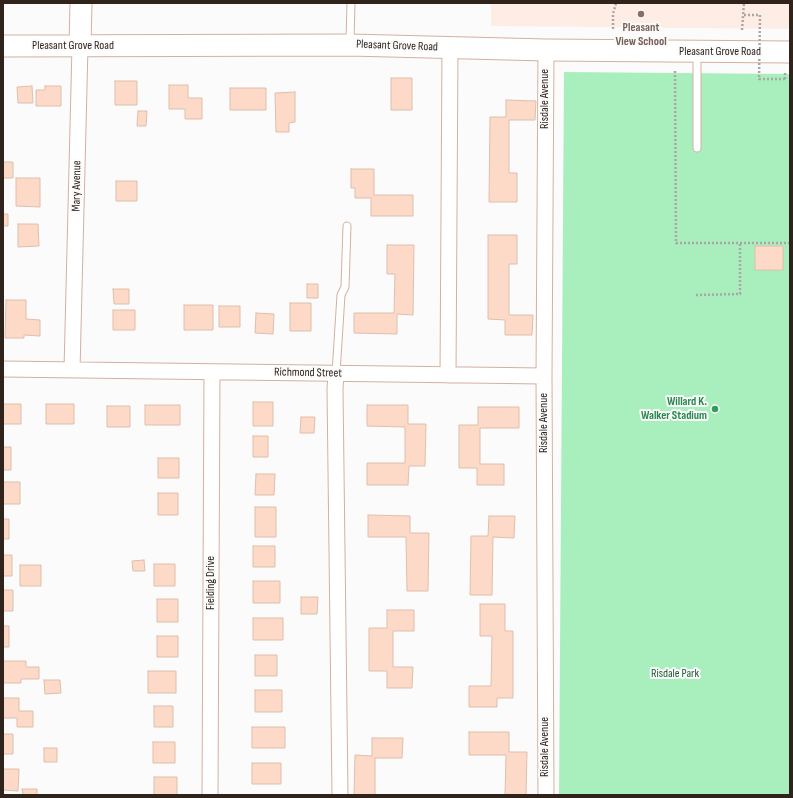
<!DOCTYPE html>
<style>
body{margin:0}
#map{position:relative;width:793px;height:798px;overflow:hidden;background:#fbfbfb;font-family:"Sofia Sans Condensed",sans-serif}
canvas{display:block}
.frame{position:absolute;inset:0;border:4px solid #30231c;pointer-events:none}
</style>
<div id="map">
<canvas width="793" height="798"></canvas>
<div class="frame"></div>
</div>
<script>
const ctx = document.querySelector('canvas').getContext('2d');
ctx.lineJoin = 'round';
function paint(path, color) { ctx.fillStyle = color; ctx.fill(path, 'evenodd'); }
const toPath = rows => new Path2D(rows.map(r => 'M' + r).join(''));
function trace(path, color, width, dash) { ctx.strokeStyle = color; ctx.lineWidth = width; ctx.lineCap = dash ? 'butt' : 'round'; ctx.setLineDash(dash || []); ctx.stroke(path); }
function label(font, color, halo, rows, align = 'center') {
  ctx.font = font + ' "Sofia Sans Condensed",sans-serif'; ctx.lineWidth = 4; ctx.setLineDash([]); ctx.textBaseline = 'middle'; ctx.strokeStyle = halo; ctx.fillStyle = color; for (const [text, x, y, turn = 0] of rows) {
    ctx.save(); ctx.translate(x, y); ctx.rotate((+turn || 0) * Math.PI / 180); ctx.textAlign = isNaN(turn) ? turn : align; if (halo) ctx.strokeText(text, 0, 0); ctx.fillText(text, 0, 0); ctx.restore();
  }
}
const built = toPath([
 [491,3,790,3,790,29,491,26]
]);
const green = toPath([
 [564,72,790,74,790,795,559,795]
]);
const building = toPath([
 [391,78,412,78,412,110,391,110,391,78],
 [115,81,137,81,137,105,115,105,115,81],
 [169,85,188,85,188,98,202,98,202,119,185,119,185,109,169,109,169,85],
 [32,86,33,103,18,103,17,87,32,86],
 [45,86,61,86,61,106,36,106,36,90,45,90,45,86],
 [230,88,266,88,266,110,230,110,230,88],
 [295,92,295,122,289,123,289,132,276,132,275,93,295,92],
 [506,100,536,101,535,120,509,120,509,173,517,173,517,202,489,202,490,117,506,117,506,100],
 [138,111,147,111,146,126,137,126,138,111],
 [3,162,13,162,13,178,3,178,3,162],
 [351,169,374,169,374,195,413,195,413,216,371,216,371,198,355,198,355,188,351,188,351,169],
 [16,178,40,178,40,207,16,206,16,178],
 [116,181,137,181,137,201,116,201,116,181],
 [3,214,8,214,8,226,3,226,3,214],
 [18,224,38,224,39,246,18,247,18,224],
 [488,235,517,235,517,264,509,264,509,315,533,315,532,335,505,335,505,320,488,319,488,235],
 [387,245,414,245,413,315,397,314,397,334,354,333,354,313,394,313,395,274,387,274,387,245],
 [755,246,783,246,783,270,755,270,755,246],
 [307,284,318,284,318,298,307,298,307,284],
 [113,289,129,289,129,304,114,304,113,289],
 [6,300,26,300,26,319,40,320,40,336,24,335,24,338,5,338,6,300],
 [290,303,311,303,311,331,290,331,290,303],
 [184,305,213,305,213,330,184,330,184,305],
 [219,306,240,306,240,327,219,327,219,306],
 [113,310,135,310,135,330,113,330,113,310],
 [256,313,274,314,273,334,255,333,256,313],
 [253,402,273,402,273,426,253,426,253,402],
 [3,404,21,404,21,424,3,424,3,404],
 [46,404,74,404,74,424,46,424,46,404],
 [145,405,180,405,180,425,145,425,145,405],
 [367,405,408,405,408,424,426,424,425,466,409,466,408,485,367,485,367,463,405,463,405,427,367,426,367,405],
 [107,406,130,406,130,427,107,427,107,406],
 [478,407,519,407,519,428,480,428,480,464,504,464,504,485,477,485,477,468,459,468,459,425,478,425,478,407],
 [301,417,315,417,314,433,300,433,301,417],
 [253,436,268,436,268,457,253,457,253,436],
 [3,447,11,447,11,470,3,470,3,447],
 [158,458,179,458,179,478,158,478,158,458],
 [256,474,275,474,274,495,255,495,256,474],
 [3,482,20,482,20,504,3,504,3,482],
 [158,493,178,493,178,515,158,515,158,493],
 [255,507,276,507,276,537,255,537,255,507],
 [368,515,410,516,410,533,429,533,428,591,407,591,406,537,368,537,368,515],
 [489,516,515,516,514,538,493,537,492,595,470,595,471,536,488,536,489,516],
 [3,519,9,519,9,539,3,539,3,519],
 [253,546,275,546,275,567,253,567,253,546],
 [3,555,12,555,12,576,3,576,3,555],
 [144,560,145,571,133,571,132,561,144,560],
 [154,564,175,564,175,586,154,586,154,564],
 [20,565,41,565,41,586,20,586,20,565],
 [253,581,280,581,280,603,253,603,253,581],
 [3,590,13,590,13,611,3,611,3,590],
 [301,597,318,597,317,614,301,614,301,597],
 [157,599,178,599,178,622,157,622,157,599],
 [480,604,505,604,505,631,513,631,513,698,497,698,497,707,469,707,469,686,491,686,492,636,480,636,480,604],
 [387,610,414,610,414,631,393,631,393,667,413,667,412,688,387,688,387,671,369,671,369,628,387,628,387,610],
 [253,618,283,618,283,640,253,640,253,618],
 [3,626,9,626,9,647,3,647,3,626],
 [157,636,178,636,178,657,157,657,157,636],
 [255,655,277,655,277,676,255,676,255,655],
 [3,661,26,661,26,667,39,667,39,679,21,679,21,683,3,683,3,661],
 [148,671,176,671,176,693,148,693,148,671],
 [44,680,60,680,61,693,45,694,44,680],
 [255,690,282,690,282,712,255,712,255,690],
 [3,698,19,698,19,711,33,711,33,727,17,727,17,718,3,718,3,698],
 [154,706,173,706,173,727,154,727,154,706],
 [252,727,285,727,285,748,252,748,252,727],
 [469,732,509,732,509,752,527,752,526,795,505,795,506,755,469,755,469,732],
 [3,734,13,734,13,754,3,754,3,734],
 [372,738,403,738,402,758,375,758,375,795,354,795,355,755,372,756,372,738],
 [153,742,175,742,175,763,153,763,153,742],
 [44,748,57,748,57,762,44,762,44,748],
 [252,763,281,763,281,784,252,784,252,763],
 [3,769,19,769,18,791,3,790,3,769],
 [154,777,177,777,177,795,154,795,154,777],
 [22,789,37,789,37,795,23,795,22,789]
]);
const path = toPath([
 [613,29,613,14,616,3],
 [742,30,744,3],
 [675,71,676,243,790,243],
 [785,79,785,73],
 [696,295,740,294,740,243]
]);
const lane = toPath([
 [350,42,351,3],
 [697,52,697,148],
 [336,373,341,295,345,287,347,226]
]);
const street = toPath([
 [546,50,544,376,546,795],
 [3,369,544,376],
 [72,370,80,46],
 [336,373,335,389,340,795],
 [448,375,450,48],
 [210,795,212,372]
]);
const secondary = toPath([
 [3,46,350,45,546,50,790,52],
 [80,46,81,3]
]);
const pathBridge = toPath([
 [744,15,760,15,759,79,785,79]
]);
const markers = [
 [641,14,4,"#8d6e63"],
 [715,409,4,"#2e9e5b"]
];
const educationNames = [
 ["Pleasant",641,28],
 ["View School",641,42]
];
const streetNames = [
 ["Pleasant Grove Road",73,46],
 ["Pleasant Grove Road",397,46,2],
 ["Pleasant Grove Road",720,52],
 ["Risdale Avenue",545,99,-90],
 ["Mary Avenue",77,186,-89],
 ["Richmond Street",308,373,1],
 ["Risdale Avenue",544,423,-90],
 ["Fielding Drive",211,583,-90],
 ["Risdale Avenue",545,747,-90]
];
const leisureNames = [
 ["Willard K.",707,402],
 ["Walker Stadium",707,416]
];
const parkNames = [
 ["Risdale Park",675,674]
];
paint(built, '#feede4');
paint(green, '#a9efbe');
paint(building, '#fcdac7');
trace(building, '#dfbeab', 1);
trace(lane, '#d2b19f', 9);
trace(street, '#d2b19f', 17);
trace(secondary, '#d2b19f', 23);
trace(path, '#aba6a3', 2.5, [2, 2]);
trace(lane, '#fff', 7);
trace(street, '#fff', 15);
trace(secondary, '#fff', 21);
trace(pathBridge, '#aba6a3', 2.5, [2, 2]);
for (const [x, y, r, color] of markers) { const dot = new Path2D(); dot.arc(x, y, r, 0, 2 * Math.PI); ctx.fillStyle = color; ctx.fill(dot); trace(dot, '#fbfbfb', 1.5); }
label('bold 12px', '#785e54', '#fbfbfb', educationNames);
label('12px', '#30231c', '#fbfbfb', streetNames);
label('bold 12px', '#27864d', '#fbfbfb', leisureNames, 'right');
label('12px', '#1b5934', '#fbfbfb', parkNames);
</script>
